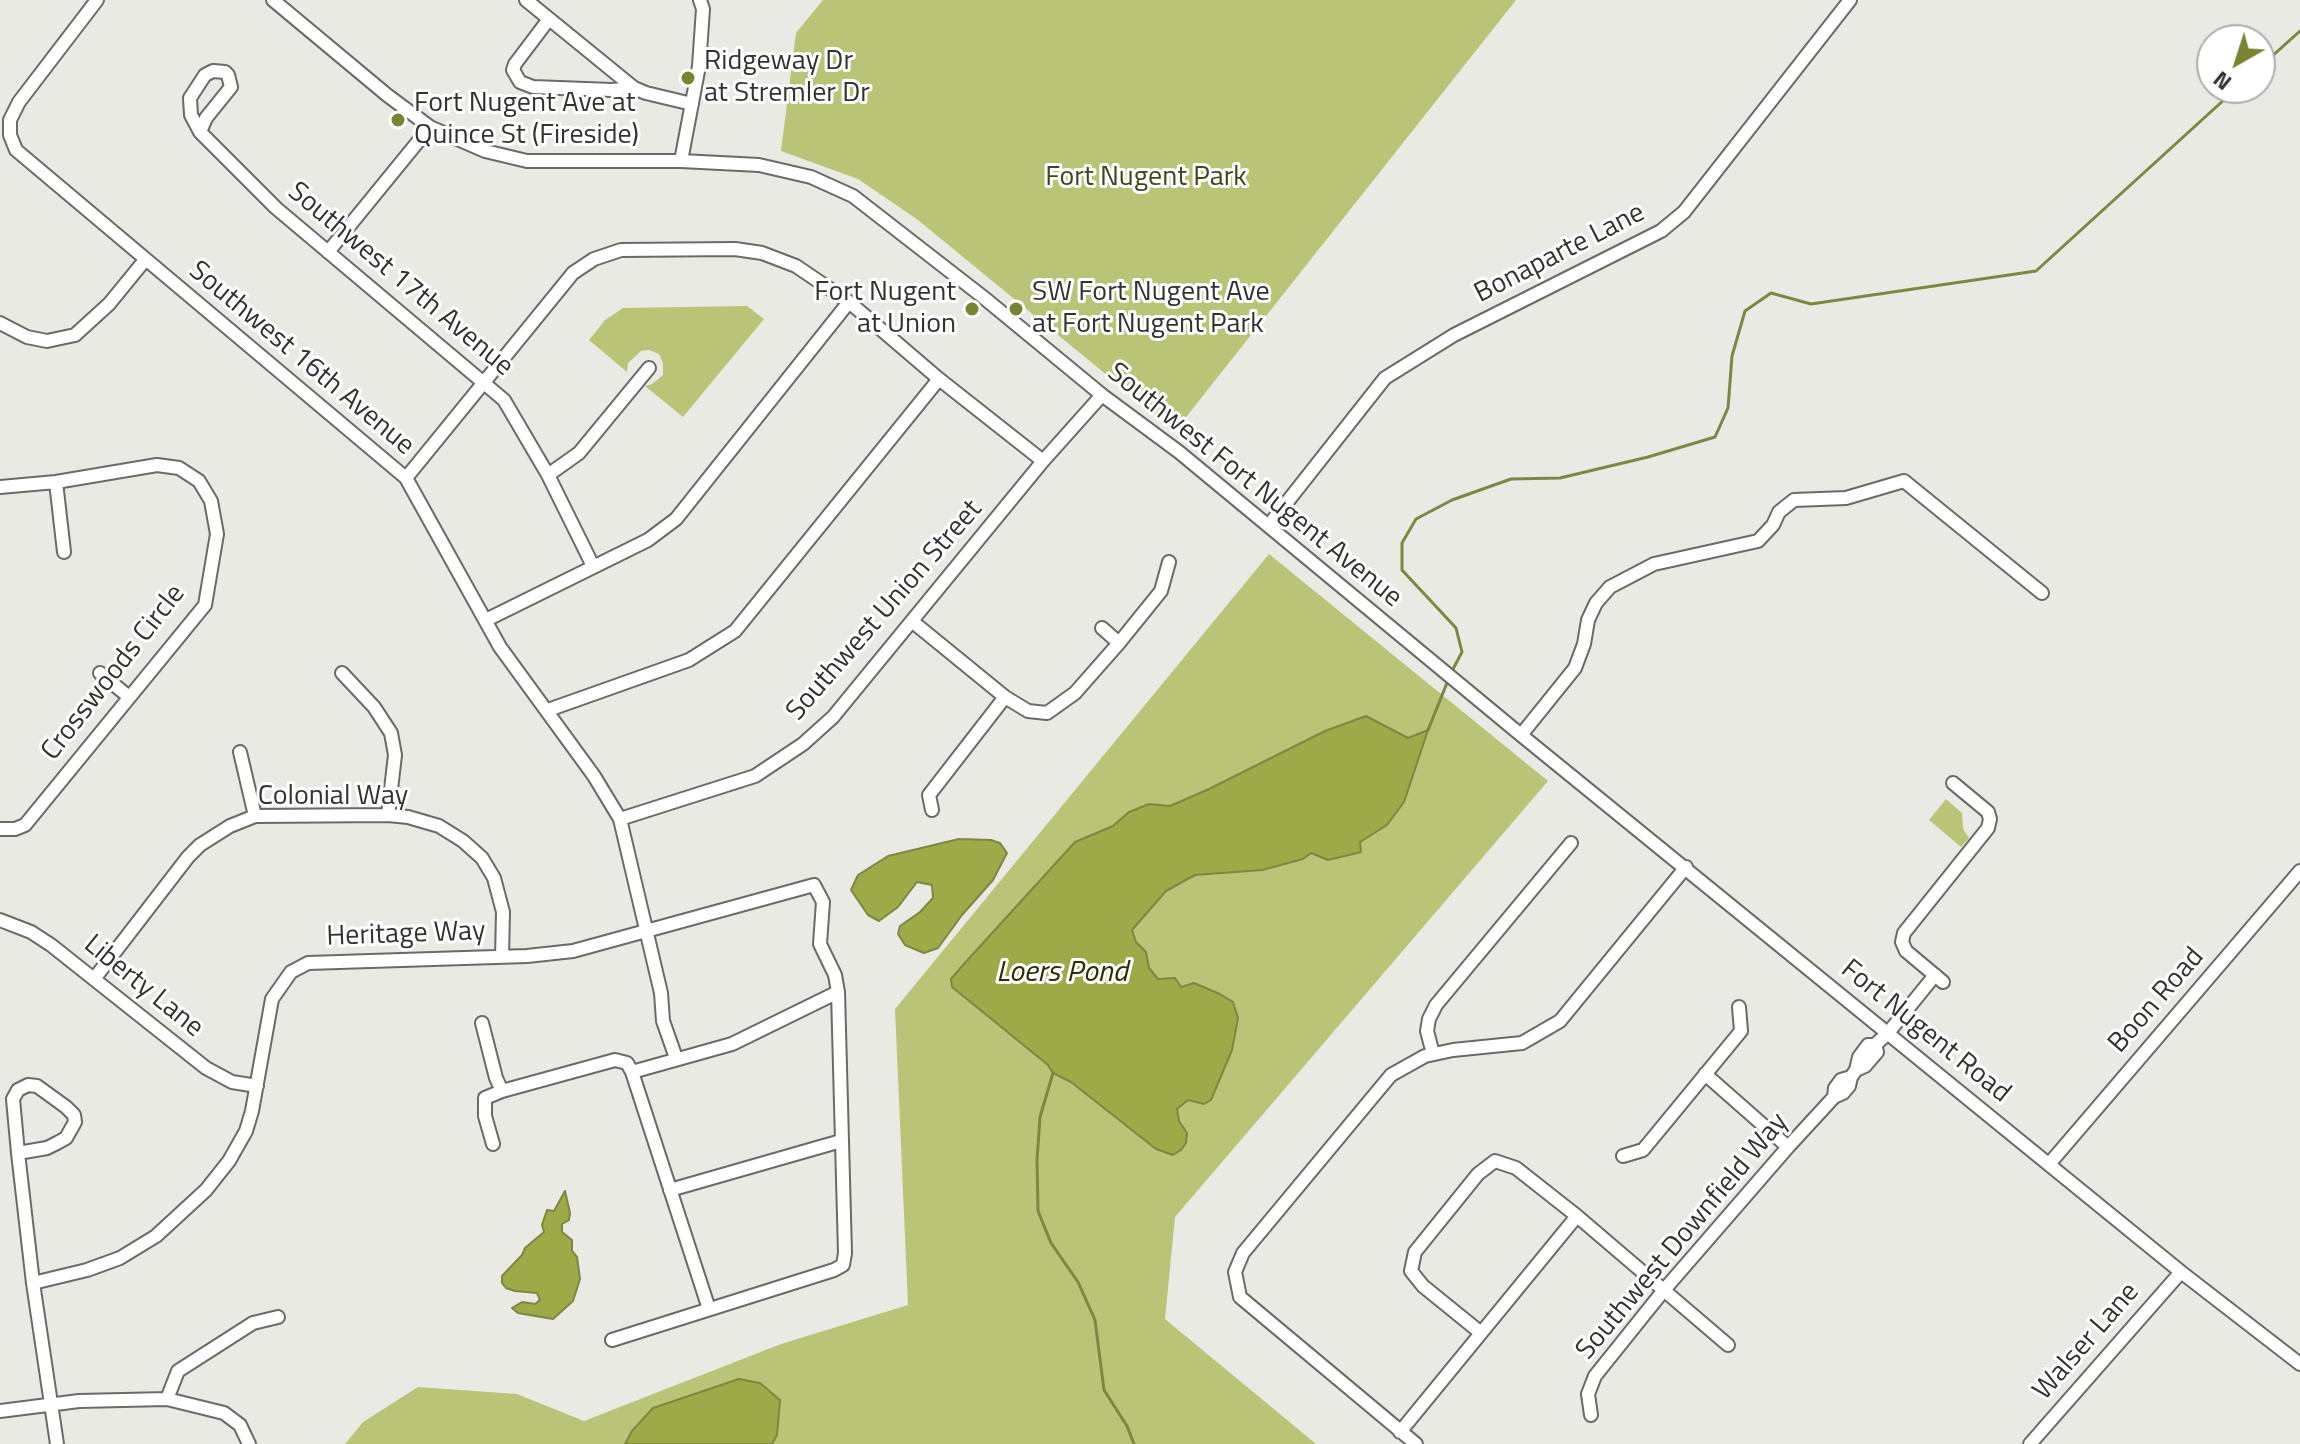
<!DOCTYPE html>
<style>
body{margin:0}
#map{position:relative;width:2300px;height:1444px;overflow:hidden;background:#e9eae4;font-family:"Titillium Web",sans-serif}
canvas{display:block}
.north{position:absolute;left:2196px;top:24px;width:80px;height:80px;box-sizing:border-box;background:#fff;border:2px solid #adadad;border-radius:50%;rotate:219deg;font-size:22px;font-weight:700;line-height:32px;text-align:center;color:#323331}
.north::after{content:'';display:block;margin:auto;width:28px;height:36px;background:#7a8430;clip-path:polygon(50% 0,100% 100%,50% 72%,0 100%)}
</style>
<div id="map">
<canvas width="2300" height="1444"></canvas>
<div class="north">N</div>
</div>
<script>
const ctx = document.querySelector('canvas').getContext('2d');
ctx.lineJoin = 'round';
function paint(path, color) { ctx.fillStyle = color; ctx.fill(path, 'evenodd'); }
const toPath = rows => new Path2D(rows.map(r => 'M' + r).join(''));
function trace(path, color, width, dash) { ctx.strokeStyle = color; ctx.lineWidth = width; ctx.lineCap = dash ? 'butt' : 'round'; ctx.setLineDash(dash || []); ctx.stroke(path); }
function label(font, color, halo, rows, align = 'center') {
  ctx.font = font + ' "Titillium Web",sans-serif'; ctx.lineWidth = 6; ctx.setLineDash([]); ctx.textBaseline = 'middle'; ctx.strokeStyle = halo; ctx.fillStyle = color; for (const [text, x, y, turn = 0] of rows) {
    ctx.save(); ctx.translate(x, y); ctx.rotate((+turn || 0) * Math.PI / 180); ctx.textAlign = isNaN(turn) ? turn : align; if (halo) ctx.strokeText(text, 0, 0); ctx.fillText(text, 0, 0); ctx.restore();
  }
}
const green = toPath([
 [823,0,1516,0,1175,431,918,220,858,179,781,151,796,33],
 [747,306,764,319,683,417,645,386,652,384,663,375,663,363,659,354,649,350,641,351,628,363,627,372,589,340,605,320,623,308],
 [1269,554,1548,781,1175,1217,1165,1319,1316,1444,345,1444,363,1422,418,1387,517,1394,584,1421,781,1344,908,1305,895,1009],
 [1946,799,1962,813,1963,829,1969,838,1961,847,1929,820]
]);
const water = toPath([
 [1366,716,1408,738,1428,730,1404,802,1387,825,1360,842,1361,852,1328,860,1311,853,1303,859,1262,870,1195,875,1166,891,1132,930,1136,942,1146,952,1149,968,1158,979,1175,978,1181,987,1194,983,1220,994,1233,1002,1238,1018,1232,1050,1211,1100,1204,1104,1188,1100,1177,1109,1179,1121,1187,1133,1186,1143,1181,1150,1173,1155,1156,1149,1071,1082,1053,1073,1048,1065,952,987,951,979,963,965,1075,842,1113,826,1129,812,1149,804,1170,806,1209,789,1325,731,1366,716],
 [959,839,991,840,1000,843,1007,853,993,880,962,915,938,948,924,953,905,945,898,934,900,926,920,912,933,898,932,885,917,882,898,907,879,921,868,915,851,890,858,875,888,856,959,839],
 [565,1191,570,1213,569,1220,562,1224,562,1232,572,1240,572,1251,577,1257,580,1279,573,1301,553,1319,518,1313,512,1308,522,1302,535,1304,540,1300,537,1293,515,1291,506,1288,502,1283,502,1276,522,1255,525,1248,544,1232,542,1225,547,1210,554,1211,565,1191],
 [739,1379,760,1383,780,1400,777,1435,772,1444,625,1444,632,1431,653,1408,739,1379]
]);
const stream = toPath([
 [2260,67,2300,31],
 [1452,671,1462,652,1456,628,1402,570,1402,543,1416,519,1452,500,1511,479,1560,478,1648,457,1715,437,1728,408,1732,356,1745,311,1771,293,1811,304,2036,271,2237,88],
 [1428,730,1449,678],
 [1053,1073,1040,1117,1037,1160,1038,1211,1051,1243,1078,1282,1095,1320,1104,1390,1127,1426,1134,1444]
]);
const minor = toPath([
 [97,0,19,102,10,120,10,135,16,150,406,478,500,647,594,776,620,819,661,993,663,1021,676,1058],
 [273,0,387,95,430,127,485,151,527,161,681,161,759,165,811,177,853,196,983,297,1102,395,1179,452,1521,735,2181,1272,2300,1364],
 [526,0,634,88,646,93,692,104],
 [549,19,515,64,513,70,520,82,533,87,612,90,634,88],
 [200,132,191,115,190,98,205,75,213,71,225,72,228,75,231,87,206,118,200,132,276,208,504,400,548,475,593,566],
 [681,161,699,66,703,9,700,0],
 [328,252,430,127],
 [0,323,27,337,47,341,75,335,109,304,145,260],
 [548,475,579,453,649,368],
 [406,478,573,273,594,259,621,250,735,249,762,253,796,266,849,302,939,379,1043,461],
 [56,482,64,552],
 [0,487,56,482,157,465,179,468,199,481,211,501,217,534,205,605,25,825,15,829,0,829],
 [1269,525,1385,378,1454,335,1661,231,1684,212,1850,0],
 [486,620,648,540,676,519,849,302],
 [913,622,1005,697,1028,711,1047,713,1075,693,1119,643,1161,591,1169,562],
 [1102,628,1119,643],
 [100,673,129,697],
 [342,673,374,707,391,733,395,755,388,815],
 [548,710,689,660,735,631,939,379],
 [1521,735,1575,668,1584,644,1588,620,1596,603,1610,587,1654,564,1758,541,1773,525,1779,512,1794,500,1846,498,1904,481,2042,593],
 [240,752,255,816],
 [932,810,929,795,1005,697],
 [620,819,755,776,803,744,833,717,1043,461,1102,395],
 [0,920,31,932,51,945,206,1068,232,1082,257,1086],
 [94,979,188,857,200,845,230,826,255,816,388,815,408,817,439,826,463,841,482,858,494,878,503,912,502,957],
 [1943,982,1906,951,1902,942,1904,933,1988,828,1990,819,1988,812,1953,783],
 [482,1023,496,1078,502,1091,615,1060,627,1063,632,1072,709,1309],
 [1433,1054,1427,1031,1429,1019,1436,1005,1571,843],
 [1856,1070,1859,1057,1868,1045,1875,1045,1888,1033,1935,975],
 [1705,1074,1788,1147],
 [1834,1097,1835,1088,1841,1080,1851,1077],
 [493,1144,485,1116,485,1098,502,1091],
 [18,1153,47,1148,57,1143,66,1138,75,1122,74,1115,66,1107,37,1086,28,1085,18,1090,13,1099,14,1110,18,1153,33,1283,57,1444],
 [1623,1156,1643,1150,1741,1031,1739,1007],
 [2050,1163,2300,871],
 [670,1190,841,1141],
 [33,1283,87,1270,120,1258,156,1236,206,1190,229,1161,246,1131,252,1111,272,999,291,972,308,963,527,956,573,951,814,885,823,902,820,944,835,975,838,992,732,1044,632,1072],
 [1481,1333,1423,1286,1411,1271,1415,1252,1478,1174,1495,1161,1516,1168,1577,1216,1728,1345],
 [612,1340,834,1270,843,1265,845,1253,838,992],
 [167,1399,178,1371,253,1323,278,1317],
 [0,1411,79,1401,167,1399,224,1413,240,1425,249,1444],
 [1591,1415,1588,1394,1595,1376,1664,1290,1788,1147,1834,1097,1843,1093,1849,1086,1851,1077,1856,1070,1865,1066,1877,1052,1875,1045],
 [1400,1432,1577,1216],
 [1416,1444,1240,1297,1235,1272,1243,1253,1391,1075,1425,1056,1453,1050,1522,1043,1560,1021,1686,867],
 [2030,1444,2181,1272]
]);
const markers = [
 [688,78,8,"#7a8430"],
 [398,120,8,"#7a8430"],
 [972,309,8,"#7a8430"],
 [1016,309,8,"#7a8430"]
];
const poiNames = [
 ["Ridgeway Dr",704,62],
 ["at Stremler Dr",704,94],
 ["Fort Nugent Ave at",414,104],
 ["Quince St (Fireside)",414,136],
 ["Fort Nugent",956,293,"right"],
 ["at Union",956,325,"right"],
 ["SW Fort Nugent Ave",1032,293],
 ["at Fort Nugent Park",1032,325]
];
const parkNames = [
 ["Fort Nugent Park",1146,178]
];
const streetNames = [
 ["Bonaparte Lane",1560,254,-27],
 ["Southwest 17th Avenue",400,280,40],
 ["Southwest 16th Avenue",301,359,40],
 ["Southwest Fort Nugent Avenue",1254,486,39],
 ["Southwest Union Street",885,611,-49],
 ["Crosswoods Circle",114,673,-52],
 ["Colonial Way",333,797],
 ["Heritage Way",406,935,-2],
 ["Liberty Lane",143,987,39],
 ["Boon Road",2157,1001,-49],
 ["Fort Nugent Road",1925,1032,39],
 ["Southwest Downfield Way",1683,1237,-50],
 ["Walser Lane",2087,1342,-49]
];
const waterNames = [
 ["Loers Pond",1062,974]
];
paint(green, '#b9c477');
paint(water, '#9eaa48');
trace(water, '#7e8641', 2);
trace(stream, '#7e8641', 3);
trace(minor, '#6a6b66', 16);
trace(minor, '#fff', 12);
for (const [x, y, r, color] of markers) { const dot = new Path2D(); dot.arc(x, y, r, 0, 2 * Math.PI); ctx.fillStyle = color; ctx.fill(dot); trace(dot, '#fff', 3); }
label('28px', '#323331', '#fff', poiNames, 'left');
label('28px', '#40451d', '#fff', parkNames);
label('28px', '#323331', '#fff', streetNames);
label('italic 30px', '#2b2f05', '#fff', waterNames);
</script>
